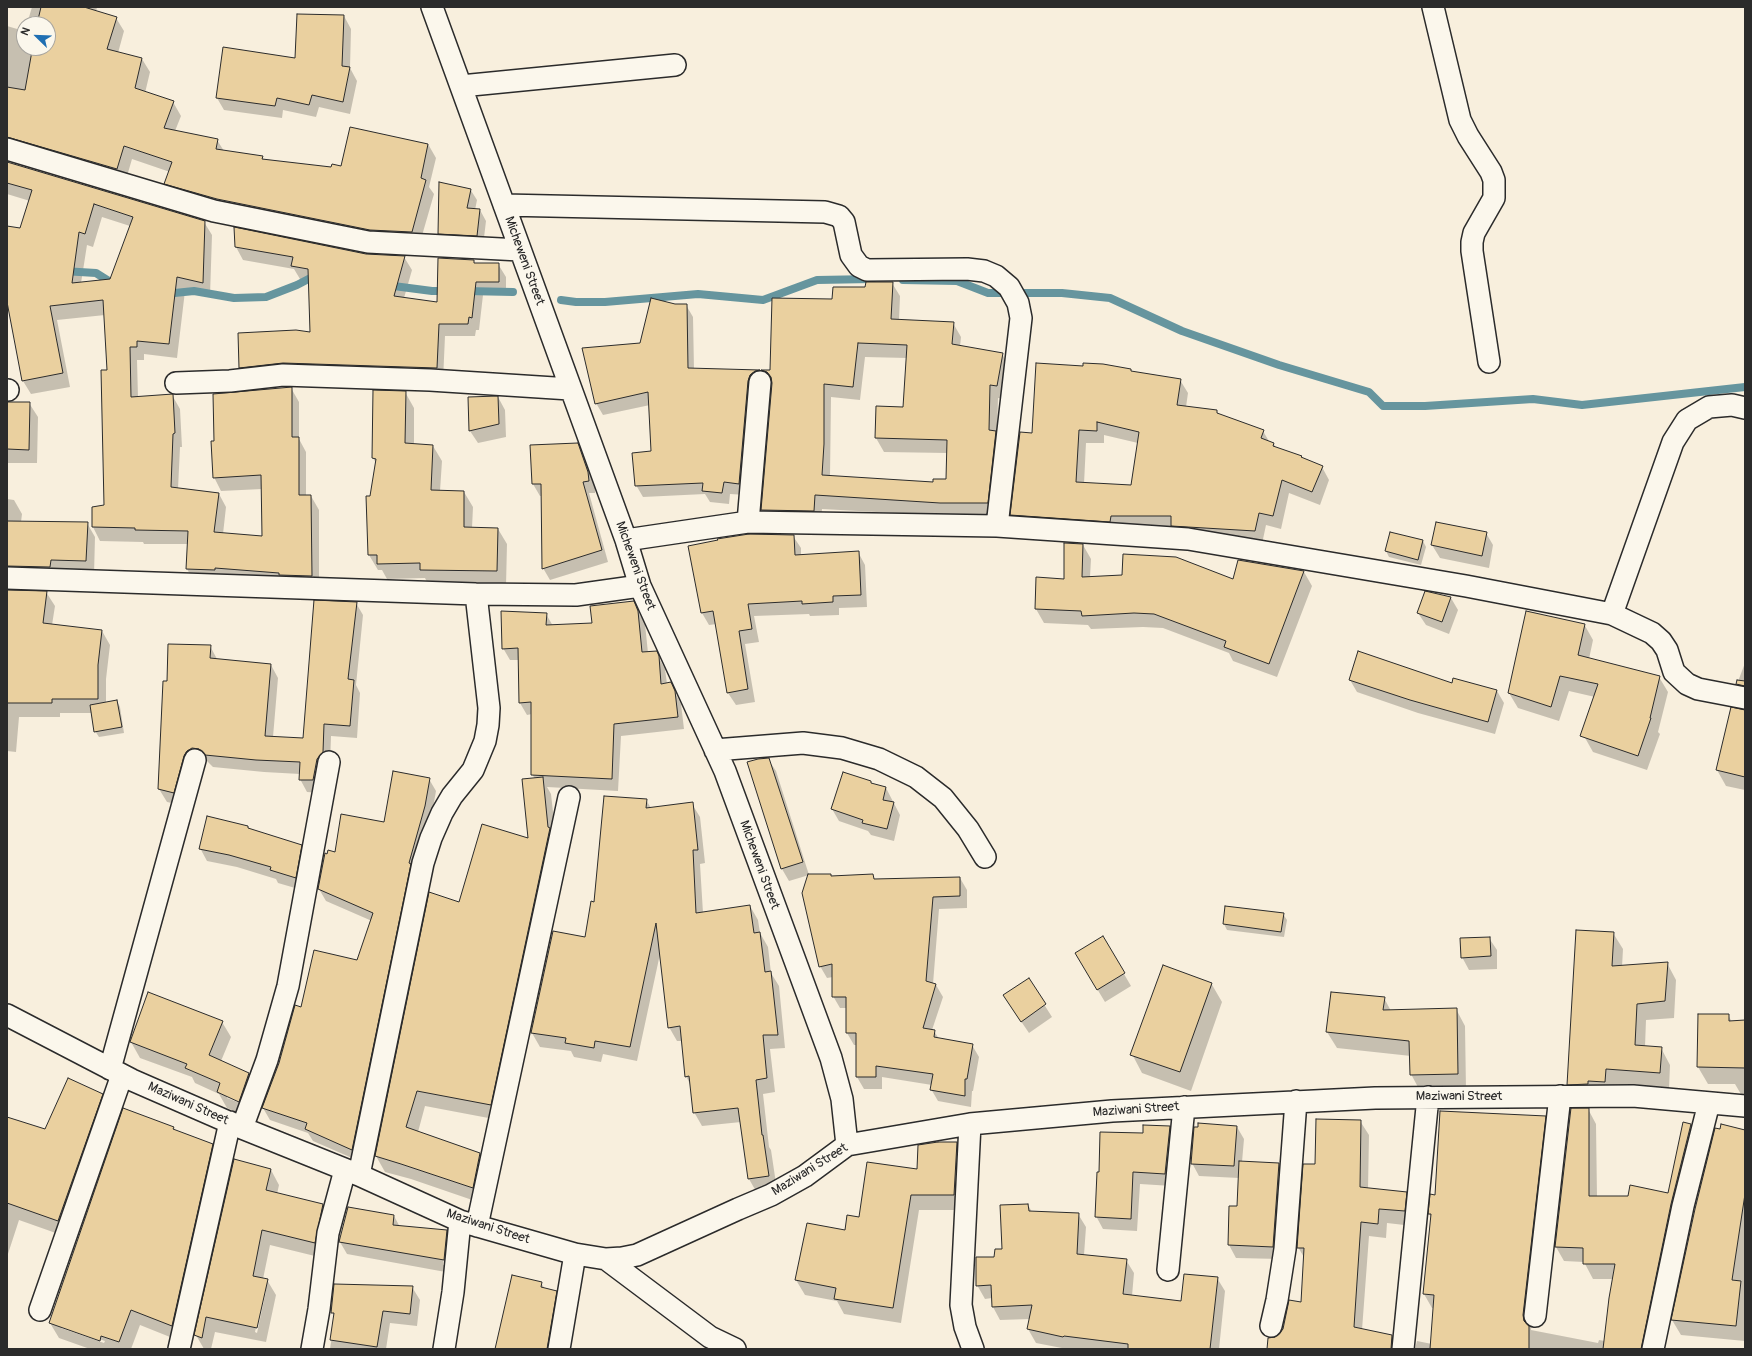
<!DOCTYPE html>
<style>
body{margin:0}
#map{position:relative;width:1752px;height:1356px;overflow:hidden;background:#f8efdd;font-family:Pangolin,sans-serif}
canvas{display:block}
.frame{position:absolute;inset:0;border:8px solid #2b2b2b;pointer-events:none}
.north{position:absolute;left:16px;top:16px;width:40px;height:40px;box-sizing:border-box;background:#fbf7ec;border:1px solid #a8a59f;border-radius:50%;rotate:293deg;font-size:11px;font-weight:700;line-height:16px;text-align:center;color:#2b2b2b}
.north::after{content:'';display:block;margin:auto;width:14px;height:18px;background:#1f6fb2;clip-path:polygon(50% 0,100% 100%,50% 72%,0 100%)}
</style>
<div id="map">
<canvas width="1752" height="1356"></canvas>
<div class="frame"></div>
<div class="north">N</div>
</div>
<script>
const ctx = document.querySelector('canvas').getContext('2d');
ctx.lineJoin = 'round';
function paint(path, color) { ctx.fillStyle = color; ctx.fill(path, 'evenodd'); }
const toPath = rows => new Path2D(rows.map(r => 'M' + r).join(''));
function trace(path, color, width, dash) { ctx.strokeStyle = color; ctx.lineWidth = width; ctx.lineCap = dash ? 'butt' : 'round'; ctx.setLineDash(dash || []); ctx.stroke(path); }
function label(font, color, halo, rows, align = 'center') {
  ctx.font = font + ' Pangolin,sans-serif'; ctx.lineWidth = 3; ctx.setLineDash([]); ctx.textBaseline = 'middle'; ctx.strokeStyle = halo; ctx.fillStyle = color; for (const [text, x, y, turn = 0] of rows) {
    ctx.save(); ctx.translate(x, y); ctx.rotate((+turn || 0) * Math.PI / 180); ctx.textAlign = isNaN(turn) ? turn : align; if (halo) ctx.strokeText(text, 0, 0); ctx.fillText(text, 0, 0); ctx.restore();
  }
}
const shadow = toPath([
 [32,7,97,7,96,12,116,18,124,31,118,53,142,59,150,72,145,93,173,102,181,116,175,131,217,140,224,151,262,157,264,160,332,168,342,167,428,144,436,158,429,187,434,194,419,246,173,197,165,183,170,172,132,159,125,183,7,153,7,26,24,31,24,48,48,48,48,24,27,24],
 [344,16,351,29,350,68,357,81,350,114,319,107,316,117,283,110,282,118,224,110,217,98,296,59],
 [7,163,204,222,212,235,210,296,185,291,177,358,144,354,144,360,137,360,138,397,172,395,180,409,182,447,180,447,178,489,219,494,226,507,223,534,263,537,262,489,221,491,214,477,215,442,291,388,299,402,299,439,306,452,306,496,311,496,319,510,319,590,195,583,187,569,188,544,144,544,143,542,100,541,93,527,93,507,105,506,109,371,105,315,57,320,70,387,31,394,23,381,7,297,7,274,30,201,7,194],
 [102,217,130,226,110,280,81,283,87,245,93,247],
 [470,189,477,200,475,210,480,210,486,221,483,246,446,244,439,233],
 [236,247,404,257,412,270,404,298,438,303,473,261,475,264,498,264,506,277,506,295,483,295,479,330,476,330,475,336,445,336,443,381,247,380,240,368,311,333,310,281,300,279,294,269,243,260],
 [892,283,900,296,899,320,953,323,961,337,960,347,1002,354,1010,368,1004,399,998,398,997,434,1003,445,995,516,948,516,822,509,821,524,770,523,762,510,773,384,770,384,763,371,771,371,833,300,866,288],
 [865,357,907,358,904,408,877,407,876,438,884,452,947,453,947,480,934,483,830,477,831,397,860,400],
 [674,305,686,305,693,317,694,370,760,371,766,382,746,495,730,494,729,504,710,502,705,494,643,497,636,485,652,452,650,405,603,415,596,403,641,344],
 [1132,372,1180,380,1188,393,1186,407,1216,411,1219,415,1263,431,1270,443,1274,444,1276,448,1301,457,1302,459,1322,467,1329,480,1320,505,1289,493,1281,529,1266,525,1262,544,1019,528,1011,515,1033,434],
 [1104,435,1138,443,1131,486,1084,484,1086,443,1104,443],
 [405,392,414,408,414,445,433,446,442,461,440,491,464,492,473,507,472,528,498,529,507,544,506,586,429,586,425,578,387,579,382,570,378,570,369,555,371,497,376,463,373,458],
 [498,397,505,410,506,437,478,443,470,431],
 [7,403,29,403,38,417,37,463,7,463],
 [577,444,584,456,595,484,595,493,589,493,608,562,550,580,543,568,542,496,540,496,533,484],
 [7,499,14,500,22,514,21,522,87,523,95,537,94,575,7,584],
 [1486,533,1493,545,1489,568,1440,558,1432,545],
 [793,536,801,548,801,555,858,552,865,565,867,607,839,608,839,615,810,616,809,614,754,616,759,642,745,644,755,702,736,705,728,693,717,624,709,625,702,613],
 [1423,541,1426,547,1421,565,1389,557,1386,551],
 [1083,545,1091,559,1090,577,1233,580,1304,572,1312,586,1277,677,1233,661,1229,653,1163,628,1143,627,1091,629,1088,625,1044,623,1036,609,1037,578,1065,580],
 [7,591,46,592,55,606,52,625,102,631,110,645,106,679,106,703,117,701,120,707,124,733,99,737,95,731,92,713,60,713,60,717,19,717,16,752,7,751],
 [1426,592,1451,598,1458,610,1449,634,1426,625,1418,613],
 [633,602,645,624,648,653,656,652,665,669,667,684,670,683,681,704,684,729,621,736,618,791,547,787,551,794,556,839,499,1120,425,1106,418,1132,480,1154,489,1169,481,1203,411,1179,385,1172,376,1156,459,903,529,839,535,779,532,774,532,714,527,715,520,703,520,660,510,660,503,648,546,614,553,626,593,624],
 [356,603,363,615,356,685,360,693,357,738,331,736,330,765,320,793,307,792,300,779,300,774,264,772,213,767,207,761,200,761,181,805,167,802,159,789,168,682,210,646,217,659,271,665,278,678,273,737,304,739],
 [1584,624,1593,640,1589,659,1659,677,1668,692,1658,732,1660,734,1647,770,1593,752,1584,736,1595,697,1569,691,1559,721,1518,708,1509,693],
 [1745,663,1745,697,1737,684],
 [1350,680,1452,684,1497,691,1504,703,1495,734,1418,713,1357,692],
 [1745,710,1745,790,1726,786,1717,770],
 [768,759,776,771,809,875,789,881,782,869,748,763],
 [429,779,436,791,431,819,359,1161,313,1141,308,1133,270,1120,263,1108,302,1008,357,961,372,921,326,901,319,889,335,854,384,823],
 [871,782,872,785,886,788,900,815,894,841,871,835,868,831,839,821,832,809],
 [646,800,651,808,692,804,700,817,705,863,700,864,703,913,750,906,758,920,760,933,768,947,771,973,779,986,785,1048,770,1049,775,1092,763,1094,769,1147,771,1150,777,1190,757,1193,749,1179,741,1122,702,1126,694,1112,691,1086,686,1076,682,1041,677,1041,669,1027,660,954,637,1061,603,1054,601,1062,574,1057,571,1051,540,1047,532,1033,553,932,586,938,595,903],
 [248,827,249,830,301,846,308,859,302,890,278,883,276,879,237,867,207,861,200,848],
 [873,875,875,880,960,878,967,890,967,908,939,909,933,984,936,985,943,997,932,1030,934,1031,939,1039,972,1045,979,1057,973,1091,972,1091,971,1107,938,1101,931,1089,932,1085,882,1077,882,1089,864,1089,857,1077,857,1045,854,1045,847,1033,847,1008,840,1008,833,996,833,977,827,978,820,966,831,877],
 [1283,914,1287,920,1284,937,1227,930,1224,924],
 [1613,933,1623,949,1622,967,1667,963,1676,980,1674,1018,1646,1020,1645,1047,1661,1048,1670,1065,1669,1089,1615,1085,1614,1098,1577,1101,1568,1084],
 [1103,938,1131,986,1105,1002,1076,954],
 [1489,938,1497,950,1497,969,1469,970,1462,957],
 [1028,979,1052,1017,1029,1033,1012,1008],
 [1211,983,1222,1002,1191,1091,1142,1073,1132,1054],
 [1332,993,1384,998,1391,1011,1456,1009,1465,1026,1466,1090,1420,1091,1411,1074,1411,1056,1337,1048,1327,1032],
 [1699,1015,1728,1015,1732,1022,1745,1021,1745,1101,1735,1084,1708,1084,1698,1067],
 [222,1022,231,1037,221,1061,249,1074,258,1089,248,1117,227,1108,219,1094,195,1083,192,1077,140,1058,131,1042],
 [227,1096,244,1103,243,1104,227,1098],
 [102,1094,111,1111,67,1237,19,1220,7,1257,7,1118,45,1130],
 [1588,1109,1596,1124,1597,1197,1669,1195,1691,1124,1699,1139,1652,1349,1415,1349,1417,1341,1432,1344,1434,1308,1432,1308,1424,1294,1432,1218,1429,1214,1436,1196,1545,1117,1553,1132,1531,1330,1598,1343,1599,1340,1605,1341,1614,1279,1593,1279,1584,1262,1564,1261,1556,1247],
 [124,1110,174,1128,176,1131,212,1145,221,1161,180,1341,140,1325,131,1349,90,1349,59,1338,50,1323],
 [61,1326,105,1341,104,1343,61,1328],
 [1360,1121,1369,1135,1368,1189,1406,1193,1414,1207,1413,1226,1387,1223,1386,1238,1369,1236,1362,1330,1392,1336,1399,1349,1268,1349,1275,1338,1281,1335,1302,1303,1305,1259,1298,1247,1316,1165],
 [1169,1127,1177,1139,1172,1186,1140,1184,1137,1231,1103,1229,1096,1216,1143,1134],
 [1237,1127,1244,1139,1242,1162,1279,1164,1286,1176,1280,1259,1236,1258,1229,1245,1230,1207,1238,1207,1239,1178,1199,1176,1192,1163],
 [1745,1131,1745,1341,1681,1335,1672,1320],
 [957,1143,965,1158,963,1210,919,1210,901,1323,844,1314,837,1301,805,1295,796,1280,860,1218,918,1170],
 [271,1170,279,1185,277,1194,323,1205,331,1220,323,1258,270,1245,263,1279,267,1280,276,1295,266,1342,215,1332,211,1349,204,1349,196,1335],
 [264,1291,266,1291,257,1333,255,1332],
 [1028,1205,1032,1212,1078,1214,1086,1227,1084,1255,1126,1260,1134,1273,1132,1296,1182,1302,1217,1278,1225,1291,1219,1349,1067,1349,1036,1343,1028,1329,1030,1319,1000,1320,993,1307,992,1298,985,1299,977,1285,995,1258,1003,1250],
 [394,1216,400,1227,446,1231,454,1243,451,1273,347,1254,340,1242],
 [445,1241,447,1241,445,1265,443,1265],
 [541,1283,545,1289,556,1292,566,1309,559,1349,496,1349],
 [412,1287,420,1300,417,1326,390,1323,386,1349,330,1349,335,1317,332,1312]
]);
const stream = toPath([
 [63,271,96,273,115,285],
 [903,280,957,281,988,293,1062,293,1110,298,1182,331,1279,365,1369,392,1383,406,1425,406,1533,399,1582,405,1745,387],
 [386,285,432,291,448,291],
 [466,291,513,292],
 [165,294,194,291,234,298,266,297,297,285,318,274],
 [561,300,576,302,605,302,698,294,763,300,817,280,872,279]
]);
const building = toPath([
 [41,7,84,7,117,17,107,49,142,58,135,88,174,101,164,128,218,139,216,149,263,156,262,159,331,167,332,164,341,166,350,127,428,144,421,178,426,180,412,232,370,230,217,199,164,184,172,162,124,146,117,169,7,137,7,87,25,90,32,51,30,50,30,48,48,48,48,24,37,24,41,7],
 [297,14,344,15,342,66,350,67,343,102,312,95,309,105,277,98,275,106,216,98,223,47,295,58,297,14],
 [7,162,205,221,203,283,177,277,169,344,137,341,137,347,130,347,131,397,173,394,175,433,173,434,171,487,219,493,214,532,262,536,261,475,213,478,211,441,214,441,213,394,292,387,292,437,299,437,299,495,311,495,312,576,279,575,279,573,215,568,215,570,186,569,188,531,135,530,135,528,92,527,92,507,104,505,101,370,107,370,103,300,50,306,63,373,22,381,7,302,7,226,20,228,32,190,7,183,7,162],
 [94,204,133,217,110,279,72,283,79,232,85,234,94,204],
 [439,182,471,189,467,208,480,209,477,236,438,234,439,182],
 [234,227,366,254,405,256,394,296,437,302,438,258,474,260,474,263,499,263,499,282,476,282,472,318,469,317,468,324,439,324,437,368,283,363,239,368,238,333,296,330,310,332,308,269,291,266,293,257,235,247,234,227],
 [866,282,893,282,891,319,954,322,952,344,1003,353,997,386,990,385,989,430,996,431,988,503,940,503,815,495,814,511,761,510,772,383,771,377,767,372,761,370,770,370,772,298,832,299,833,287,865,287,866,282],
 [858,343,907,345,903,407,876,406,875,438,947,440,946,479,933,479,933,482,822,475,824,444,824,384,853,387,858,343],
 [651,298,675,304,687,304,688,368,760,370,755,371,750,375,748,381,739,484,724,482,722,493,702,491,703,483,635,486,632,453,651,451,648,392,595,404,582,348,640,343,651,298],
 [1036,363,1083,366,1083,363,1103,364,1131,369,1131,371,1181,379,1177,405,1217,410,1217,413,1264,430,1261,438,1274,443,1273,446,1302,456,1301,457,1323,466,1312,492,1282,480,1273,516,1259,513,1255,531,1171,526,1171,516,1111,516,1110,522,1010,515,1020,432,1032,433,1036,363],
 [1097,422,1139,432,1131,485,1076,482,1079,430,1097,431,1097,422],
 [373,390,406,391,405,443,433,445,431,490,464,491,464,527,498,528,497,571,420,570,420,563,377,564,377,555,368,555,366,496,370,496,376,459,372,458,373,390],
 [498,396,499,424,469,431,468,397,498,396],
 [7,402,30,402,29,450,7,449,7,402],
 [578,443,588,472,589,481,583,482,602,550,542,569,541,484,532,484,530,445,578,443],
 [7,521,88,522,86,561,51,560,50,567,7,566,7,521],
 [1436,522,1487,532,1482,556,1431,545,1436,522],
 [1390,532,1423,540,1418,560,1385,551,1390,532],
 [749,534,794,535,795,555,859,551,861,595,833,596,833,602,802,604,802,601,748,604,752,629,739,631,748,689,727,693,713,611,701,613,688,546,718,540,717,539,749,534],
 [1064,543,1083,544,1082,577,1122,575,1123,554,1176,557,1233,579,1238,560,1304,571,1269,664,1224,647,1226,641,1154,614,1134,613,1082,616,1081,611,1035,609,1036,577,1064,579,1064,543],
 [7,590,47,591,43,623,102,630,98,665,98,699,52,699,52,703,7,703,7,590],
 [1425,591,1451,597,1442,622,1417,613,1425,591],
 [314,600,357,602,348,679,354,680,350,726,324,724,323,752,317,759,313,780,299,780,300,762,256,760,205,755,199,749,192,748,187,751,184,756,174,793,158,789,163,681,167,681,168,644,211,645,210,658,271,664,265,736,303,738,314,600],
 [634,601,638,611,642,652,657,651,659,656,661,684,671,682,675,691,678,717,614,724,612,779,531,775,531,702,519,703,518,648,502,649,501,611,547,613,546,625,592,623,590,606,634,601],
 [1526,611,1585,624,1578,655,1660,676,1650,718,1651,718,1638,756,1580,736,1598,684,1560,676,1551,707,1508,693,1526,611],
 [1358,651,1452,683,1453,678,1497,690,1488,722,1410,700,1349,680,1358,651],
 [1737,680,1745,681,1745,686,1736,684,1737,680],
 [117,700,122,727,94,732,90,705,117,700],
 [1731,707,1745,710,1745,777,1716,770,1731,707],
 [769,758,803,862,781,869,747,762,758,759,769,758],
 [393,771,430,778,425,806,409,863,411,864,352,1150,305,1129,307,1123,262,1108,279,1063,295,1005,301,1007,314,950,357,960,373,913,318,889,325,853,327,854,328,850,335,852,341,814,384,822,393,771],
 [843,772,871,781,871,783,886,787,883,800,894,802,887,829,862,823,863,820,831,809,843,772],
 [543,777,548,827,550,828,491,1105,417,1091,406,1127,480,1153,473,1188,401,1164,375,1156,429,892,459,902,482,824,528,838,522,779,543,777],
 [604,796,647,799,646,808,693,802,698,850,693,850,696,913,750,905,754,933,760,932,765,972,771,971,778,1035,763,1035,767,1078,756,1080,762,1135,763,1135,769,1176,748,1179,738,1108,693,1113,689,1076,685,1077,680,1026,668,1028,656,923,630,1047,595,1041,594,1048,565,1043,566,1038,531,1033,553,931,585,937,591,901,594,902,604,796],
 [207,816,248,826,248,828,302,845,296,878,270,870,271,867,229,855,199,849,207,816],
 [808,874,831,874,831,876,873,874,874,879,960,877,960,896,933,897,926,981,936,984,923,1028,935,1030,934,1037,973,1044,967,1079,965,1079,965,1096,930,1090,933,1074,876,1066,876,1077,856,1077,856,1033,846,1033,846,997,832,997,832,964,819,967,802,893,808,874],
 [1225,906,1284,913,1281,932,1223,924,1225,906],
 [1576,930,1614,932,1612,966,1668,962,1665,1001,1637,1004,1635,1045,1662,1047,1660,1073,1606,1069,1605,1082,1588,1081,1588,1084,1567,1085,1576,930],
 [1103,936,1125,973,1097,990,1075,953,1103,936],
 [1490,937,1491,956,1461,958,1460,938,1490,937],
 [1163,965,1212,983,1180,1072,1130,1055,1163,965],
 [1029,978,1046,1004,1021,1022,1003,995,1029,978],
 [148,992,223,1021,209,1055,249,1073,239,1102,217,1092,220,1083,185,1068,187,1064,130,1042,148,992],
 [1331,992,1385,997,1383,1010,1457,1008,1458,1074,1410,1075,1409,1041,1326,1032,1331,992],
 [1698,1014,1729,1014,1729,1021,1745,1020,1745,1068,1697,1067,1698,1014],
 [68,1078,103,1094,58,1221,7,1203,7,1117,45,1129,68,1078],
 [123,1108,174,1127,173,1129,213,1144,172,1326,131,1310,119,1342,101,1336,100,1341,49,1323,123,1108],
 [1571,1108,1589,1108,1589,1196,1628,1196,1630,1185,1668,1193,1683,1122,1691,1124,1671,1204,1641,1349,1603,1349,1609,1298,1615,1264,1583,1264,1583,1248,1555,1247,1571,1108],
 [1440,1111,1546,1116,1523,1315,1524,1321,1529,1326,1529,1349,1430,1349,1434,1295,1423,1294,1431,1214,1428,1214,1430,1194,1435,1195,1440,1111],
 [1316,1119,1361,1120,1360,1187,1407,1192,1405,1211,1379,1209,1378,1224,1361,1222,1354,1327,1392,1335,1391,1349,1267,1349,1268,1338,1275,1337,1279,1334,1283,1329,1289,1300,1301,1302,1304,1248,1297,1248,1303,1164,1315,1164,1316,1119],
 [1198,1123,1237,1126,1234,1166,1191,1164,1194,1127,1198,1127,1198,1123],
 [1721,1124,1745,1130,1745,1194,1732,1280,1741,1281,1736,1326,1671,1320,1695,1209,1715,1128,1720,1129,1721,1124],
 [1143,1125,1170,1126,1165,1174,1133,1172,1131,1219,1095,1217,1097,1172,1099,1172,1100,1132,1143,1133,1143,1125],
 [938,1142,957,1142,954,1195,911,1195,893,1308,834,1299,836,1288,795,1280,807,1223,845,1230,847,1215,859,1217,867,1162,917,1169,918,1145,938,1142],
 [234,1159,271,1169,266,1190,323,1204,315,1243,262,1230,253,1276,268,1279,257,1328,206,1317,202,1338,194,1335,234,1159],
 [1239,1161,1279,1163,1273,1247,1228,1245,1229,1206,1237,1206,1239,1161],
 [1028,1204,1029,1211,1079,1213,1077,1254,1127,1259,1123,1294,1181,1301,1184,1274,1218,1277,1210,1349,1128,1349,1128,1344,1064,1336,1063,1337,1027,1329,1032,1305,992,1307,991,1285,976,1286,976,1257,994,1257,995,1249,1002,1249,1000,1205,1028,1204],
 [348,1207,394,1215,393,1225,447,1230,444,1260,339,1242,348,1207],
 [512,1275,542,1282,541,1287,557,1291,547,1349,495,1349,512,1275],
 [334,1284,413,1286,410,1314,383,1311,377,1347,330,1340,334,1313,331,1313,334,1284]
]);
const street = toPath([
 [432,7,626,540,640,586,725,771,831,1058,842,1099,847,1145],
 [1433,7,1460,120,1468,136,1491,172,1494,180,1494,198,1474,233,1472,242,1472,251,1489,362],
 [461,86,675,65],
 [7,149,214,211,368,242,520,250],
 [504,205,825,212,839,216,844,222,851,255,859,266,867,270,967,269,984,271,996,276,1009,287,1018,303,1021,318,997,526],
 [176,383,230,381,283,375,430,380,570,389],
 [7,390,8,390],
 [748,522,760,382],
 [626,540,748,522,997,526,1188,539,1466,586,1612,614,1673,442,1687,420,1709,407,1732,405,1745,408],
 [7,578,476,594,576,595,640,586],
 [1612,614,1652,633,1661,641,1667,650,1674,672,1687,684,1698,689,1745,698],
 [715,750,803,743,842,748,879,759,916,777,943,798,968,829,985,857],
 [7,1015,132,1080,242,1128,359,1175,460,1221,575,1254,606,1259,622,1258,637,1255,738,1209,771,1195,805,1176,847,1145,970,1124,1112,1111,1375,1098,1633,1096,1745,1106],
 [110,1069,195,760],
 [970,1124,961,1305,965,1327,973,1349],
 [242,1128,267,1060,288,986,329,762],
 [359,1175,423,863,431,838,442,813,452,796,473,770,485,741,488,725,489,708,476,594],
 [477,1226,569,797],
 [606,1259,710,1337,735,1349],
 [1168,1270,1184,1107],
 [40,1310,122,1075],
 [1535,1316,1560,1096],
 [1271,1326,1277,1300,1285,1249,1296,1101],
 [179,1349,230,1122],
 [312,1349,319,1309,328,1233,345,1170],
 [444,1349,453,1292,460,1221],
 [559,1349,575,1254],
 [1403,1349,1428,1097],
 [1653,1349,1683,1206,1709,1103]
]);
const streetNames = [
 ["Micheweni Street",524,261,70],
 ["Micheweni Street",635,566,70],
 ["Micheweni Street",759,865,70],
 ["Maziwani Street",1459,1097],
 ["Maziwani Street",188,1104,24],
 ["Maziwani Street",1136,1110,-4],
 ["Maziwani Street",810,1170,-32],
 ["Maziwani Street",488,1227,18]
];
paint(shadow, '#0003');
trace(stream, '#66959e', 8);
paint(building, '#ead09f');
trace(building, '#2b2b2b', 1);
trace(street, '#2b2b2b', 24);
trace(street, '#fbf7ec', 21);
label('13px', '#2b2b2b', '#fbf7ec', streetNames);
</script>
